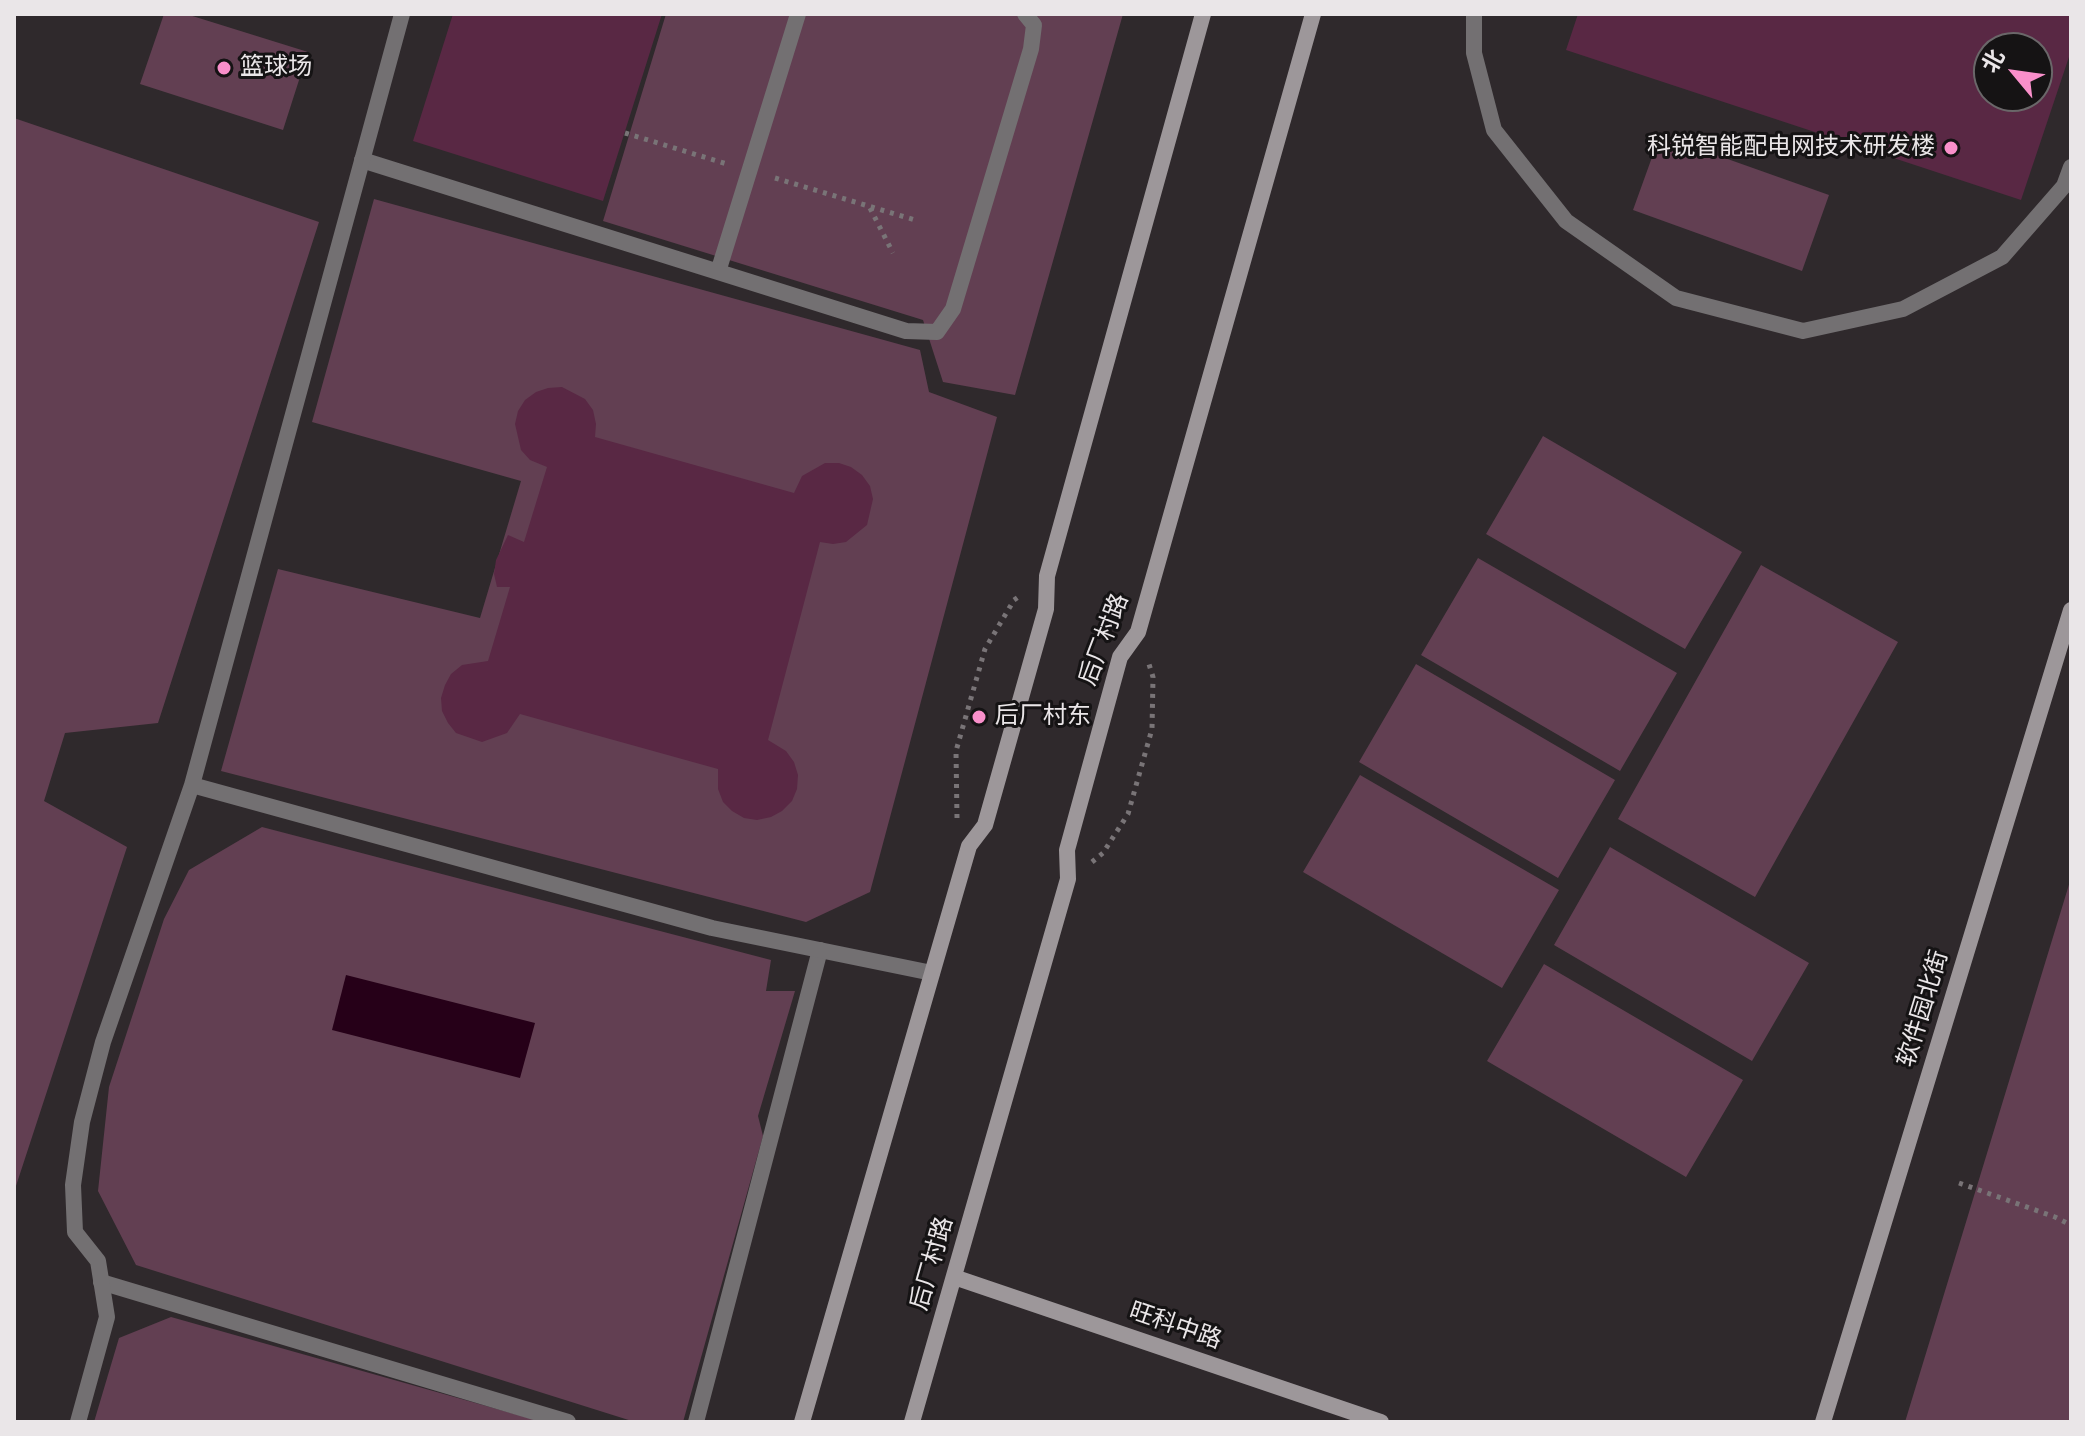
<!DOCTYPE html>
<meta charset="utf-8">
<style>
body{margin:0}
#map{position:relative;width:2085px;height:1436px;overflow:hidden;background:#2f292c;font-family:"Roboto Condensed","Noto Sans SC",sans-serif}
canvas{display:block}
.frame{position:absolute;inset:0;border:16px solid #eae6e8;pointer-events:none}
.north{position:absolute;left:1973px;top:32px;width:80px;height:80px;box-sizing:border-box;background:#151314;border:2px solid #6a6769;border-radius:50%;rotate:299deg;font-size:22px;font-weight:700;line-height:32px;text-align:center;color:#eae6e8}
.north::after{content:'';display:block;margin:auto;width:28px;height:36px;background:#f98fca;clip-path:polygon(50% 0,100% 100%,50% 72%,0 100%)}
</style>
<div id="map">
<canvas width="2085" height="1436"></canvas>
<div class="frame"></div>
<div class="north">北</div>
</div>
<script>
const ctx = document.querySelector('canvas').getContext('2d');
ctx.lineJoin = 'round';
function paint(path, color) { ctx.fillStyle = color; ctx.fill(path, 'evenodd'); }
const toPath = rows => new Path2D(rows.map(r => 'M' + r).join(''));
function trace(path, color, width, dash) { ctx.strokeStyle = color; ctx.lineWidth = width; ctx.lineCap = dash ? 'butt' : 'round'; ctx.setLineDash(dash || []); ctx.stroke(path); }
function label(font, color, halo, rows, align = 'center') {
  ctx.font = font + ' "Roboto Condensed","Noto Sans SC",sans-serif'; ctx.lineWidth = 6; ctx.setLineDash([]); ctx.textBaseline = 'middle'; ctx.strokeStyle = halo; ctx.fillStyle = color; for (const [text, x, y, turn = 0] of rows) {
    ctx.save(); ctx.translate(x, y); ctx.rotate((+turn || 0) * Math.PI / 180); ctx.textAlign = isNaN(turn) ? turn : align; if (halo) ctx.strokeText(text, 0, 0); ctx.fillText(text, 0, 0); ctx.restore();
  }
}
const green = toPath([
 [164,14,186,14,308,52,283,130,140,84],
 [666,14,1123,14,1015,395,943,382,923,320,603,221],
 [14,118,319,222,158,723,65,733,44,801,127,847,14,1192],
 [1660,135,1829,195,1802,271,1633,210],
 [374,199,920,350,929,392,997,417,870,892,806,922,221,771,278,569,480,618,521,481,312,422],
 [1543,436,1742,552,1685,649,1486,534],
 [1478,558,1677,673,1620,771,1421,655],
 [1761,565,1898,642,1755,897,1618,819],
 [1416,664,1615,780,1558,878,1359,762],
 [1360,775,1559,890,1502,988,1303,872],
 [262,827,771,960,766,991,795,991,758,1116,763,1136,683,1422,635,1422,136,1265,98,1191,109,1087,164,919,189,870],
 [1610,847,1809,963,1752,1061,1554,945],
 [2071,878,2071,1422,1905,1422],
 [1544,964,1743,1080,1686,1177,1487,1061],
 [171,1317,543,1422,94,1422,119,1338]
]);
const water = toPath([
 [346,975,535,1023,520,1078,332,1030]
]);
const building = toPath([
 [453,14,662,14,603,201,413,141],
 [1578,14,2071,14,2071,51,2021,200,1566,50],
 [1989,48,2037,48,2037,96,1989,96],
 [562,387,585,399,593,410,596,424,595,437,794,493,802,476,825,463,839,463,851,467,862,475,870,486,873,499,867,525,846,542,833,544,820,542,768,740,786,751,794,762,798,775,797,789,792,801,782,811,771,817,757,820,744,818,732,811,723,802,718,789,718,769,520,714,507,733,482,742,456,733,448,723,442,711,441,698,445,685,451,674,462,665,488,661,510,587,497,587,494,574,496,560,508,535,524,542,547,467,530,460,521,450,515,424,518,411,525,400,536,392,548,388]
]);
const path = toPath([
 [625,133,727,164],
 [775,178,915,220],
 [870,208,893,253],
 [957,818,956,751,985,649,1014,600,1021,595],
 [1092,862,1103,853,1128,814,1152,729,1153,677,1148,661],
 [1959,1183,2055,1217,2071,1225]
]);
const lane = toPath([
 [1474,14,1474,53,1494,130,1566,221,1676,298,1803,331,1903,309,2002,257,2064,186,2071,167],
 [362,160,906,331,937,332,953,309,1031,49,1034,25,1025,14],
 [718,272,798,14],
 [101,1282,568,1422],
 [696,1422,820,950]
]);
const street = toPath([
 [192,785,712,928,932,973],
 [78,1422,107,1317,98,1261,75,1232,73,1185,82,1122,103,1042,192,785,402,14]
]);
const secondary = toPath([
 [954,1277,1381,1422],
 [802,1422,969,846,985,825,1046,609,1047,576,1203,14],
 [912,1422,1068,879,1067,850,1120,657,1138,632,1313,14],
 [1823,1422,2071,610]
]);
const markers = [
 [224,68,8,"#f98fca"],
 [1951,148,8,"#f98fca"],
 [979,717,8,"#f98fca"]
];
const poiNames = [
 ["篮球场",240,68],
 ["科锐智能配电网技术研发楼",1935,148,"right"],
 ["后厂村东",995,717]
];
const streetNames = [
 ["后厂村路",1105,640,-69],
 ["软件园北街",1924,1009,-73],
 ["后厂村路",933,1264,-74],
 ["旺科中路",1175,1327,19]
];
paint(green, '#623f52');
paint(water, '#260018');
paint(building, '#592844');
trace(path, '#797477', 5, [4, 6]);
trace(lane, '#737072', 16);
trace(street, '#737072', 16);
trace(secondary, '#9d979a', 16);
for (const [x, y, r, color] of markers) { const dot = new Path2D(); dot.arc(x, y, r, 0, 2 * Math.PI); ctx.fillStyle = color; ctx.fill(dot); trace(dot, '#151314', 3); }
label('24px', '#eae6e8', '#151314', poiNames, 'left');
label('24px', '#eae6e8', '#151314', streetNames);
</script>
